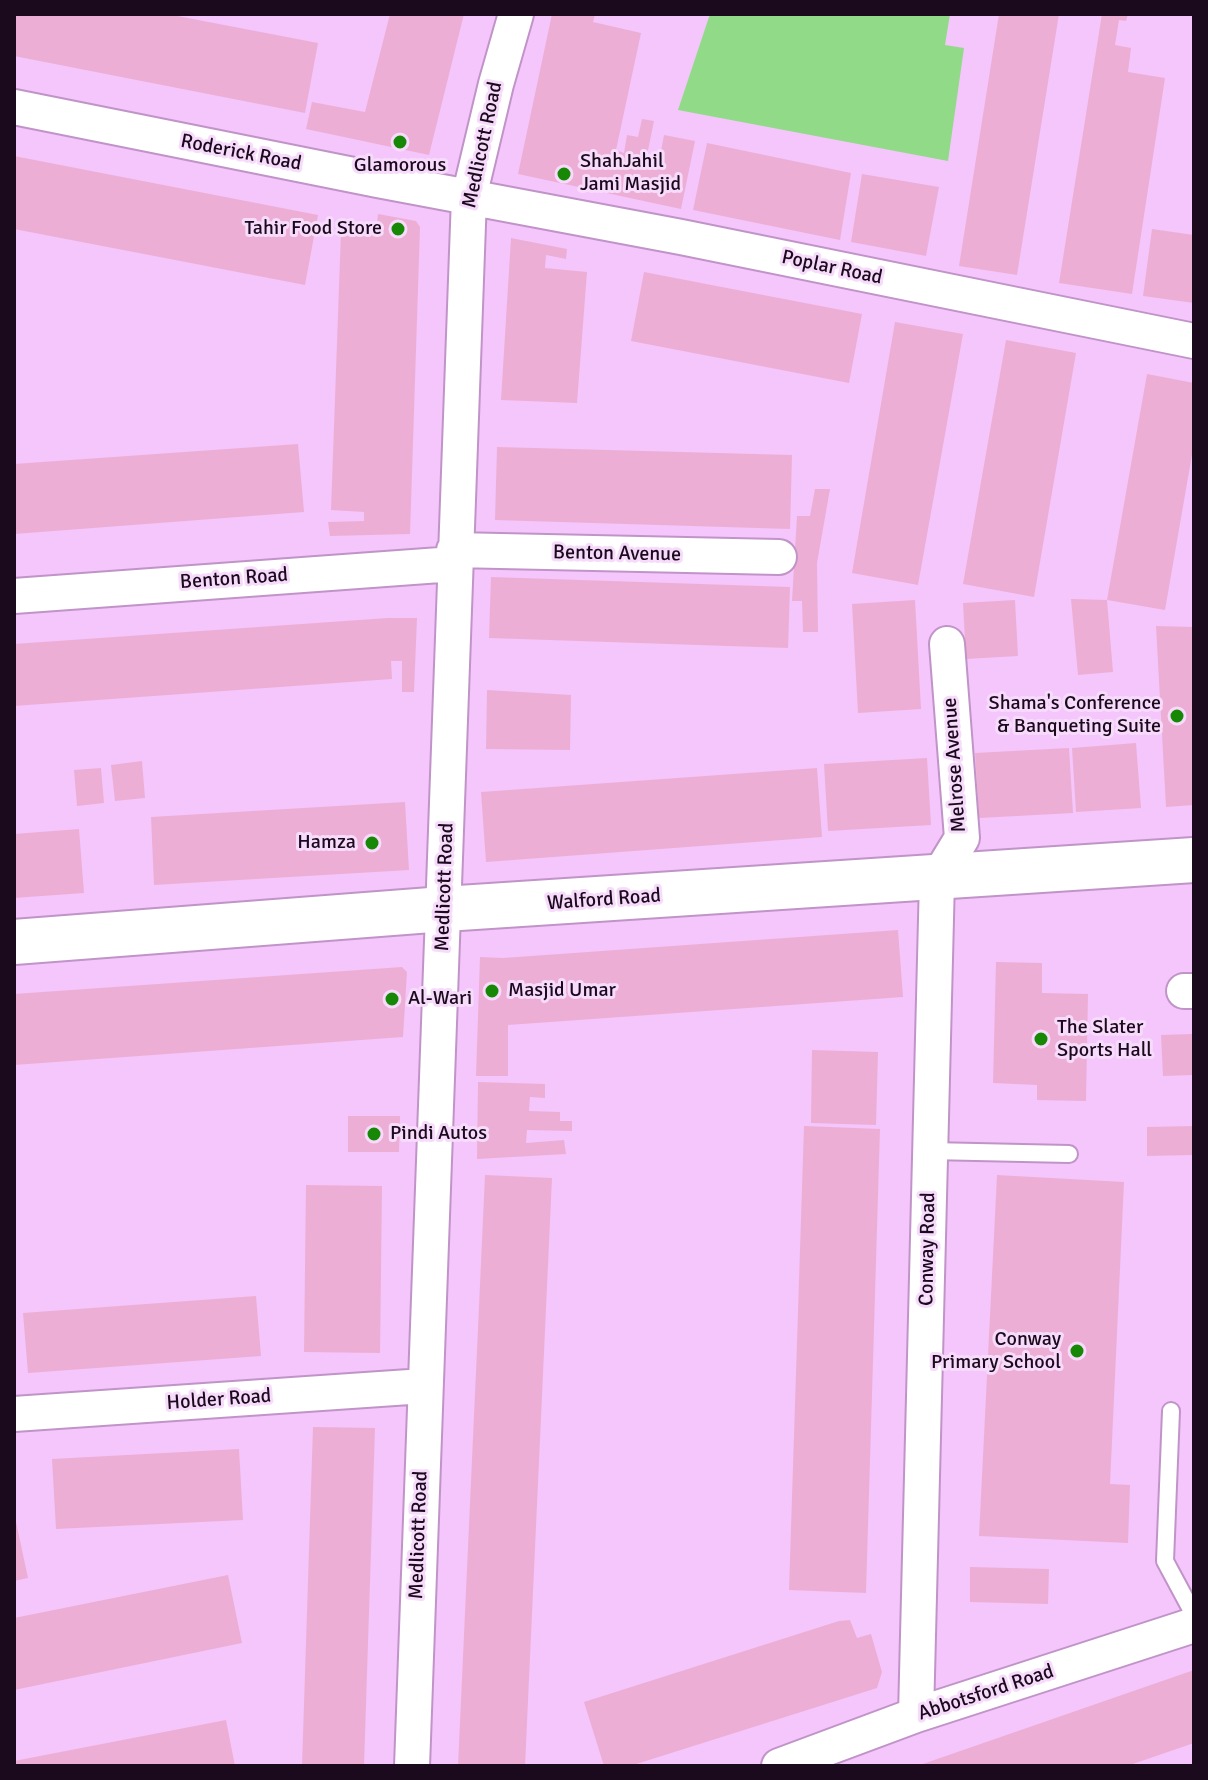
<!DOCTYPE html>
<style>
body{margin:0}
#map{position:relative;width:1208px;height:1780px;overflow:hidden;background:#f4c6fc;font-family:Signika,sans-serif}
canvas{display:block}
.frame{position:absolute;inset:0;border:16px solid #1b0a1d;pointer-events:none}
</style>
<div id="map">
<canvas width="1208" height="1780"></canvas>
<div class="frame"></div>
</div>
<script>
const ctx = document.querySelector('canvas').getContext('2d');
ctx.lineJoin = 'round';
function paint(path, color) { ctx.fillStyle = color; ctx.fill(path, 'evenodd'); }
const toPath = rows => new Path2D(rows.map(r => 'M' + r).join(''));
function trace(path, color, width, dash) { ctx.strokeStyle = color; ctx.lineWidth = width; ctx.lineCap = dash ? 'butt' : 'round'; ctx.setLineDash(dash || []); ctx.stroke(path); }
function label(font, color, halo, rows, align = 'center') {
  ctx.font = font + ' Signika,sans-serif'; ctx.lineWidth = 6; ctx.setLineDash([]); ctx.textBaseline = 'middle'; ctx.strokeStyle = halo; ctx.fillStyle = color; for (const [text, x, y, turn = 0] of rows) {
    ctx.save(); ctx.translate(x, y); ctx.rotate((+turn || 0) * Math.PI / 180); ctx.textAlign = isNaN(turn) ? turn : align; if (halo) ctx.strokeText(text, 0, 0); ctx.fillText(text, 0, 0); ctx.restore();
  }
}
const green = toPath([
 [710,14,950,14,945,45,964,48,948,161,678,110]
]);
const building = toPath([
 [14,14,167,14,318,43,305,113,14,56],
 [390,14,464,14,429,155,306,129,312,102,365,112],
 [552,14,595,14,593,22,641,33,616,150,624,153,627,135,638,137,642,119,654,121,646,160,659,162,664,135,695,141,681,209,518,174],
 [999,14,1059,14,1017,275,959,266],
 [1102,14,1128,14,1126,21,1119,20,1115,45,1131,48,1128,72,1165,78,1132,294,1059,283],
 [707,143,851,173,840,240,693,210],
 [14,156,318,215,305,285,14,229],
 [862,174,939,187,926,256,851,242],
 [378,214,416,221,420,227,410,534,330,536,328,522,364,521,364,512,331,510,341,231,376,233],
 [1152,229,1194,235,1194,303,1143,296],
 [511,238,567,249,566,259,546,255,545,268,587,272,577,403,501,400],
 [644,272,862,314,849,383,631,341],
 [895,322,963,334,918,585,852,573],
 [1006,340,1076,353,1034,597,963,584],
 [1147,374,1194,383,1194,443,1165,610,1107,600],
 [298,444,304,512,14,534,14,464],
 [497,447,792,455,790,529,495,520],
 [815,489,830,489,817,563,818,632,803,632,802,601,792,601,797,516,810,516],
 [491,577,790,587,788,648,489,638],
 [1071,599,1107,600,1113,672,1078,675],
 [915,600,921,709,858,713,852,604],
 [1015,600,1018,656,966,659,963,603],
 [388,618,417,618,414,692,402,692,402,661,391,661,392,679,14,706,14,644],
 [1156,626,1194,627,1194,805,1166,807],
 [487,690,571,695,570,750,486,749],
 [1136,743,1141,808,1076,812,1072,748],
 [1069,748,1073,813,979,818,975,753],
 [927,758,931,825,828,831,824,764],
 [142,761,145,798,115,801,111,765],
 [101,768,104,803,77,806,74,770],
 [817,768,822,837,486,862,481,792],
 [405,802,409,870,154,885,151,817],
 [79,829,84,893,14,898,14,834],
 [898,930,903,997,508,1025,508,1076,476,1076,480,957,503,958],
 [996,962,1042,963,1042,993,1088,994,1086,1101,1037,1100,1037,1085,993,1083],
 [402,967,407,972,403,1037,14,1065,14,994],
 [1191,1034,1194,1034,1194,1075,1163,1076,1161,1035],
 [812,1050,878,1052,876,1125,811,1123],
 [478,1082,545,1084,545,1098,530,1097,529,1111,560,1112,560,1121,572,1121,572,1131,527,1130,526,1143,564,1140,566,1154,477,1159],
 [348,1116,400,1116,399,1152,348,1152],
 [804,1126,880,1129,866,1593,789,1590],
 [1194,1126,1194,1155,1147,1156,1147,1127],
 [485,1175,552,1178,525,1766,458,1766],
 [997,1175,1124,1182,1110,1484,1130,1485,1128,1543,979,1536],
 [306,1185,382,1186,380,1353,304,1352],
 [256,1296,261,1356,28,1373,23,1313],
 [313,1427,375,1428,364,1766,302,1766],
 [239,1449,243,1520,56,1529,52,1459],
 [15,1517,28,1578,14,1581,14,1518],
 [970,1567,1049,1569,1048,1604,970,1602],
 [228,1575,242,1643,14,1690,14,1618],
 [850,1620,857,1638,871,1634,882,1672,877,1688,630,1766,604,1766,584,1702,839,1621],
 [1194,1670,1194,1743,1127,1766,917,1766],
 [226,1720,235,1766,14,1766,14,1761]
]);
const lane = toPath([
 [930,1151,1069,1154],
 [1171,1411,1165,1561,1194,1615]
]);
const street = toPath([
 [14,107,378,180,681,237,1194,341],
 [454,550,779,557],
 [14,596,454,564],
 [1184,991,1194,991],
 [14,1414,424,1386],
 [916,1715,937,879,962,838,947,644],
 [412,1766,469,197,496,84,516,14],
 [779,1766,916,1715,1194,1625]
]);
const secondary = toPath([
 [14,942,444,909,1194,860]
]);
const markers = [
 [400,142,8,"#168805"],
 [564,174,8,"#168805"],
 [398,229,8,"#168805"],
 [1177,716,8,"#168805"],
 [372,843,8,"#168805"],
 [492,991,8,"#168805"],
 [392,999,8,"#168805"],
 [1041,1039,8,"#168805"],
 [374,1134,8,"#168805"],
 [1077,1351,8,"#168805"]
];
const streetNames = [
 ["Medlicott Road",483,145,-78],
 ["Roderick Road",241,153,11],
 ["Poplar Road",832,268,12],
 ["Benton Avenue",617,554,1],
 ["Benton Road",234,579,-4],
 ["Melrose Avenue",955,765,-94],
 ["Medlicott Road",445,887,-88],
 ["Walford Road",604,900,-4],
 ["Conway Road",928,1249,-89],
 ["Holder Road",219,1400,-4],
 ["Medlicott Road",419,1535,-88],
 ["Abbotsford Road",986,1693,-18]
];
const poiNames = [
 ["ShahJahil",580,162],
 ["Jami Masjid",580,185],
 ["Glamorous",400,166,"center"],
 ["Tahir Food Store",382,229,"right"],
 ["Shama's Conference",1161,704,"right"],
 ["& Banqueting Suite",1161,727,"right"],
 ["Hamza",356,843,"right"],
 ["Masjid Umar",508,991],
 ["Al-Wari",408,999],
 ["The Slater",1057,1028],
 ["Sports Hall",1057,1051],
 ["Pindi Autos",390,1134],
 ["Conway",1061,1340,"right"],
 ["Primary School",1061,1363,"right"]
];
paint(green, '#91da88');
paint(building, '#edaed5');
trace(lane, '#c194c8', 20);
trace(street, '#c194c8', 38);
trace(secondary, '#c194c8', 48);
trace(lane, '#fff', 16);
trace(street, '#fff', 34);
trace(secondary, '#fff', 44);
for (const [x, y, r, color] of markers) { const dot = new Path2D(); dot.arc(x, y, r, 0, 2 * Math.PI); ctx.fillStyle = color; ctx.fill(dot); trace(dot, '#f7dbfb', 3); }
label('20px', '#1b0a1d', '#f7dbfb', streetNames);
label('20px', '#1b0a1d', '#f7dbfb', poiNames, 'left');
</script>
